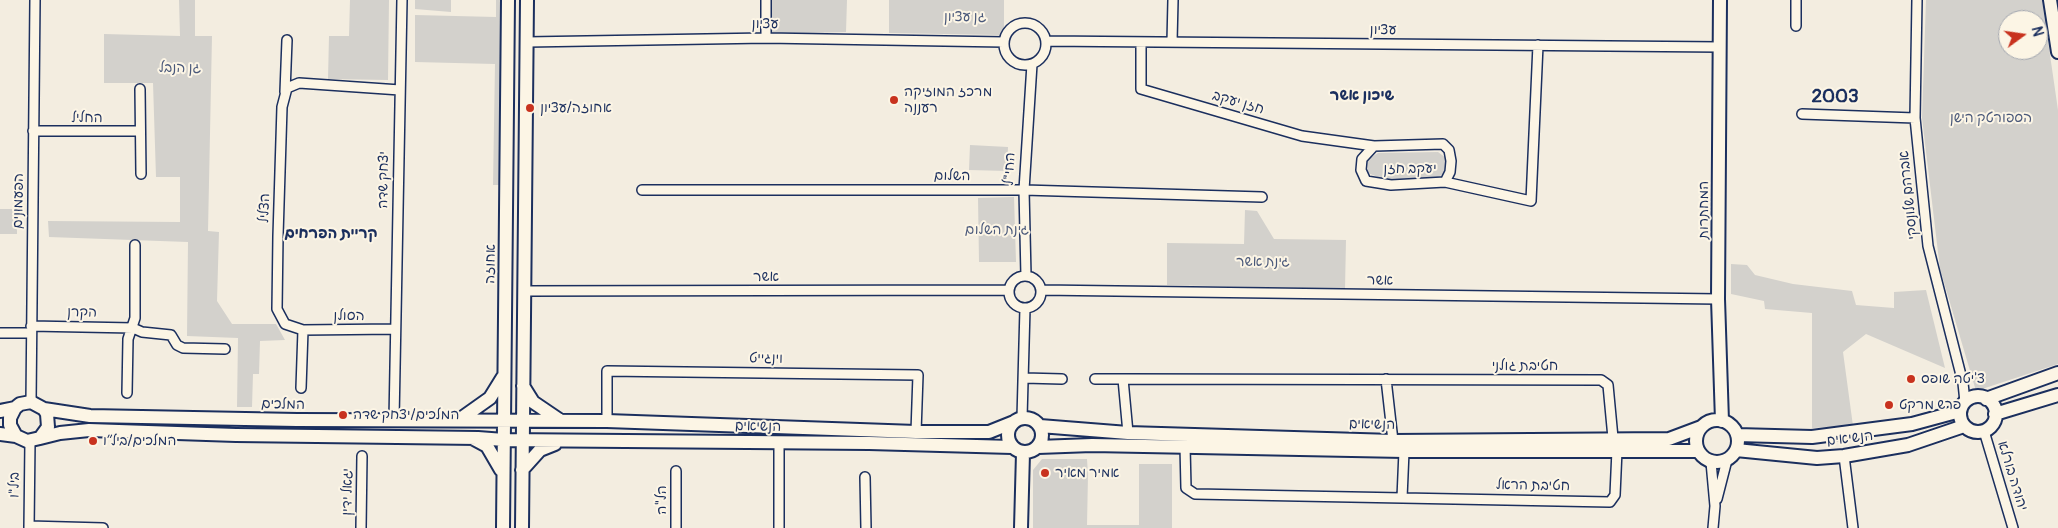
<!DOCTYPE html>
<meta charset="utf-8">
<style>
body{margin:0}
#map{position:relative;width:2058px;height:528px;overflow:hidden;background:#f3ede0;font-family:Pangolin,sans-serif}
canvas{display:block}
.north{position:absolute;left:1998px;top:10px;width:50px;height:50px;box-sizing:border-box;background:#fcf5e5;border:1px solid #a2a6af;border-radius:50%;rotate:76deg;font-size:14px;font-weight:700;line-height:20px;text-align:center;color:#1b2f5e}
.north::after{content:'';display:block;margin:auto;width:18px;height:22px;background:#c8321e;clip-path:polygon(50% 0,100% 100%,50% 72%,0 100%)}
</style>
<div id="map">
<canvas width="2058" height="528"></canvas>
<div class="north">N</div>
</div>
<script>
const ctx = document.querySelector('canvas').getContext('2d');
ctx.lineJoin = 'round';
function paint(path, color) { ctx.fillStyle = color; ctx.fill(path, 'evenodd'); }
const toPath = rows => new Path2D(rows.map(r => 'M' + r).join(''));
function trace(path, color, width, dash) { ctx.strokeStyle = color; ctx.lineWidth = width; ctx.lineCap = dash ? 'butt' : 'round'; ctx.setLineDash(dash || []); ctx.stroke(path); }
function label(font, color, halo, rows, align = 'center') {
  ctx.font = font + ' Pangolin,"Playpen Sans Hebrew",sans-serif'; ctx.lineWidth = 4; ctx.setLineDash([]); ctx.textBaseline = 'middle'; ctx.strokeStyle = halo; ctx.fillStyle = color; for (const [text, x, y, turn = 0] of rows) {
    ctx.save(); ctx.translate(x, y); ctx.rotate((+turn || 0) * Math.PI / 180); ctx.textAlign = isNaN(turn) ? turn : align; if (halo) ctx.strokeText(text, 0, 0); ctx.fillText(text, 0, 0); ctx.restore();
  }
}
const green = toPath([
 [179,0,195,0,195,36,212,36,208,231,219,232,217,301,232,324,276,324,285,340,260,341,259,374,253,374,252,407,237,407,238,338,187,336,188,242,49,237,48,221,180,222,180,177,156,177,153,83,104,83,104,34,180,36],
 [350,0,389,0,388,80,328,79,329,36,349,36],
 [415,0,451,0,451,12,415,9],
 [496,0,503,0,500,185,493,185,495,64,415,62,415,15,496,17],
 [771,0,847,0,846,32,770,34],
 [889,0,1004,0,1004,30,999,35,889,33],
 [1926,0,2042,0,2058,110,2058,364,1976,391,1940,269,1922,118],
 [2008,20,2038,20,2038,50,2008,50],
 [970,145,1008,147,1007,171,969,170],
 [1438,152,1446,158,1447,172,1436,178,1385,180,1368,173,1367,160,1378,153],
 [1014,197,1016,262,979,262,978,198],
 [0,209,17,209,17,234,0,234],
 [1245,210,1257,211,1274,239,1346,240,1345,289,1167,285,1167,243,1244,244],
 [1731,264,1747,265,1755,275,1793,284,1852,291,1856,305,1894,308,1894,292,1926,290,1945,368,1866,334,1843,352,1853,426,1812,428,1812,313,1765,309,1764,301,1731,294],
 [1042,459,1087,459,1088,475,1087,525,1139,525,1139,464,1172,464,1172,528,1033,528,1033,470]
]);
const street = toPath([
 [766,0,766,38],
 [1796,0,1796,26],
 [1917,0,1915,118,1928,246,1963,383,1965,402],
 '1004 44a21 21 0 1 1 42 0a21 21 0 1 1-42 0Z',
 [1046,41,1720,47],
 [527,42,766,38,1004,42],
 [1141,42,1141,89,1302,136,1374,146,1443,144,1449,150,1451,161,1450,172,1445,182],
 [1172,42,1173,0],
 [140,89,141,174],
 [285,92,287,40],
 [1802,114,1915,118],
 [33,131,140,131],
 [1374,146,1362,159,1361,170,1366,181,1391,185,1445,182,1531,201,1538,45],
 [642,190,1024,190,1262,197],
 [1026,276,1024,190,1032,64],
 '1009 292a16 16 0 1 1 32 0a16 16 0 1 1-32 0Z',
 [1041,290,1718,299],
 [524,291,1009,290],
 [31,326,133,328,142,332,171,335,177,345,183,348,225,349],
 [395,329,303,330,285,324,277,309,278,236,282,107,287,88,299,83,400,90],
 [0,333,31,333],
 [1024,378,1062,379],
 [1095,379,1123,379],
 [1386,379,1393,441],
 [301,388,303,330],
 [127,393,128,339,135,318,135,245],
 [31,402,35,0],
 [1022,418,1025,308],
 [394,420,402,0],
 [607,421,607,371,918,375,916,432],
 [1984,431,2013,528],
 [1128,433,1123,379,1601,380,1608,385,1613,438],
 [779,443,779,528],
 [1185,446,1186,488,1195,494,1610,502,1615,495,1617,450],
 [1844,456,1853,528],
 [1711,462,1715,506,1713,528],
 [865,477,866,528],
 [1402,498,1404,451],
 [1717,499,1727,460],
 [29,526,103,528],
 [29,528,30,441],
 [361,528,362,456],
 [676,528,676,471]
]);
const secondary = toPath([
 [1720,0,1718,299,1722,421],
 [2050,0,2058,52],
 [523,386,533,402,561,421],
 '1960 414a18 18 0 1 1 36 0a18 18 0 1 1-36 0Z',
 [1986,399,2058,373],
 [44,409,90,416,297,420,607,421,916,432,989,432,1014,422],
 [0,411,15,408],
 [1995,414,2058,395],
 '1008 435a17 17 0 1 1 34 0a17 17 0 1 1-34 0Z',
 '1696 441a21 21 0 1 1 42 0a21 21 0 1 1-42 0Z',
 [459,420,490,398,503,377],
 [1040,426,1128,433,1393,441,1669,439,1701,427],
 [0,434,16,436,27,441,40,438,48,427,47,414,44,409,31,402,20,404,15,408,10,418,10,425,16,436],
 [1737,435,1812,437,1912,424,1960,411],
 [40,438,60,433,89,430,236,435,478,438,504,440,869,443,1012,447],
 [474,439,487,446,501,470],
 [1038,447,1092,445,1404,451,1698,451],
 [1736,450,1817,458,1844,456,1908,445,1964,426],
 [522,470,540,450,555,444],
 [503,528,508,0],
 [522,528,527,0],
 [1021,528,1023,453]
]);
const markers = [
 [894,100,5,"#c8321e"],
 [530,108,5,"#c8321e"],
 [1911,379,5,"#c8321e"],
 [1889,405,5,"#c8321e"],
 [343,415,5,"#c8321e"],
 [93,441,5,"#c8321e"],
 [1045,473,5,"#c8321e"]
];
const parkNames = [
 ["גן עציון",965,17],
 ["גן הנבל",180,68],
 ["הספורטק הישן",1991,118],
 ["גינת השלום",997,230],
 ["גינת אשר",1263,262]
];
const streetNames = [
 ["עציון",765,24],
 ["עציון",1383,30],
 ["חזן יעקב",1238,103,16],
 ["החליל",87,118],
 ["החי\"ל",1010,169,-87],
 ["יעקב חזן",1410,169],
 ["השלום",952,176],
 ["יצחק שדה",384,180,-89],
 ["אברהם שלונסקי",1909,195,-96],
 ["הפעמונים",19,201,-89],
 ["הצליל",265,208,-88],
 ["המחתרות",1704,210,-90],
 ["אחוזה",491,264,-89],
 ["אשר",766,277],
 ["אשר",1380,281,1],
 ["הקרן",82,313,1],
 ["הסולן",349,316],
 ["וינגייט",766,359,1],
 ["חטיבת גולני",1525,366],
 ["המלכים",283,405,1],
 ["הנשיאים",1372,425,1],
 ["הנשיאים",758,427,1],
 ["הנשיאים",1850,439,-7],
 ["יהודה בורלא",2012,476,73],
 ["ביל\"ו",15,485,-89],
 ["חטיבת הראל",1533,486,1],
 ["יגאל ידין",348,492,-89],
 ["הל\"ה",662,500,-90]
];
const poiNames = [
 ["מרכז המוזיקה",904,92],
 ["רעננה",904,108],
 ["אחוזה/עציון",540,108],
 ["צ'יטה שופס",1921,379],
 ["פרש מרקט",1899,405],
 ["המלכים/יצחק שדה",353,415],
 ["המלכים/ביל״ו",103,441],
 ["אמיר מאיר",1055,473]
];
const neighbourhoodNames = [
 ["שיכון אשר",1362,96],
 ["קריית הפרחים",331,234]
];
const districtNames = [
 ["2003",1835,97]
];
paint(green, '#d3d1cc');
trace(street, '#1b2f5e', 12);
trace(secondary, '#1b2f5e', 16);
trace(street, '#fcf5e5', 9);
trace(secondary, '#fcf5e5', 12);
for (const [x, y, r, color] of markers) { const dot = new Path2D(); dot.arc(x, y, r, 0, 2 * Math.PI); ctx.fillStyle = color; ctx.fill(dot); trace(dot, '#fcf5e5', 2); }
label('14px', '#49587a', '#fcf5e5', parkNames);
label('14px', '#1b2f5e', '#fcf5e5', streetNames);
label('14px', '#1b2f5e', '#fcf5e5', poiNames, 'left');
label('bold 15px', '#1b2f5e', '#fcf5e5', neighbourhoodNames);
label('bold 19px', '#1b2f5e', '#fcf5e5', districtNames);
</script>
